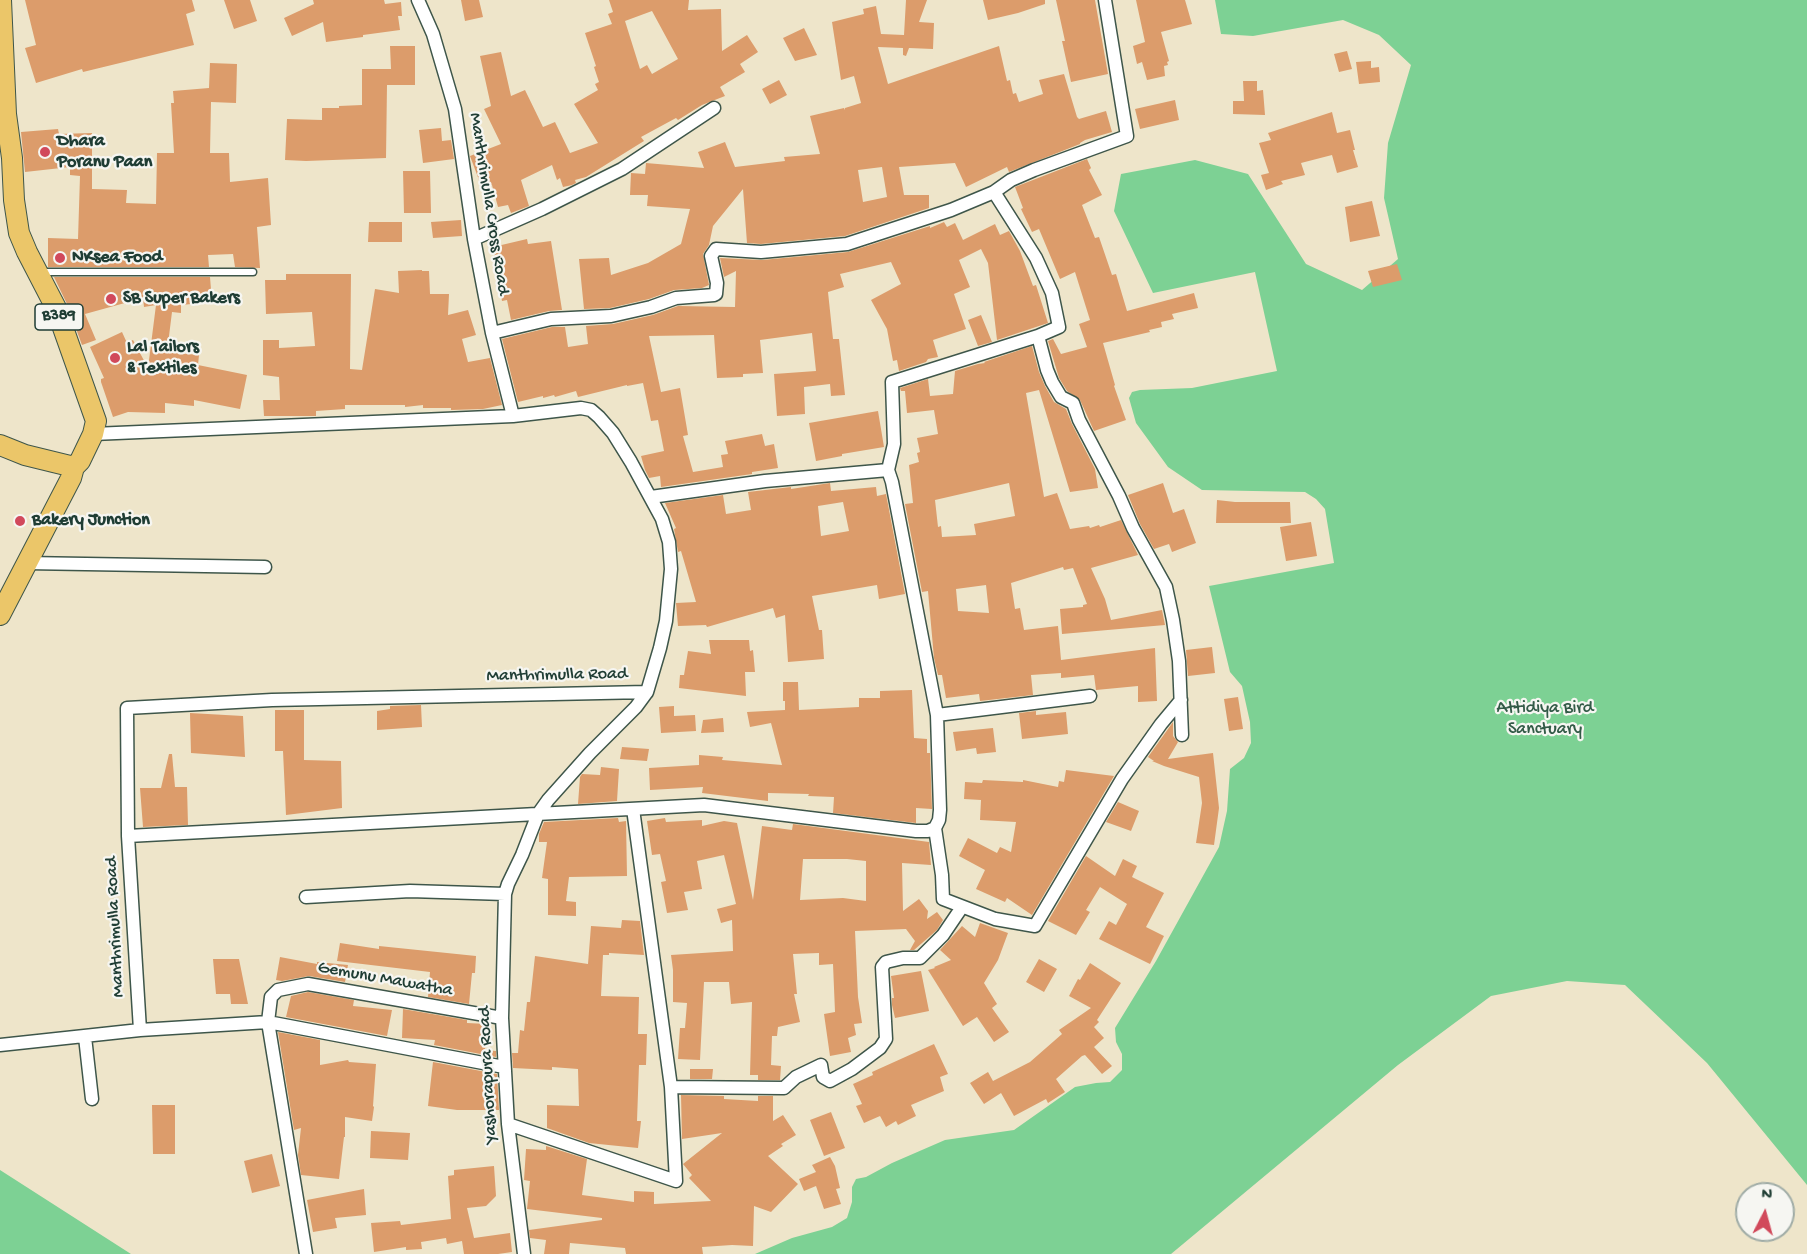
<!DOCTYPE html>
<style>
body{margin:0}
#map{position:relative;width:1807px;height:1254px;overflow:hidden;background:#eee5ca;font-family:"Gochi Hand",sans-serif}
canvas{display:block}
.north{position:absolute;left:1735px;top:1182px;width:60px;height:60px;box-sizing:border-box;background:#f6f6f2;border:2px solid #a0aca6;border-radius:50%;rotate:6deg;font-size:16px;font-weight:700;line-height:24px;text-align:center;color:#1f3d34}
.north::after{content:'';display:block;margin:auto;width:21px;height:27px;background:#d1495b;clip-path:polygon(50% 0,100% 100%,50% 72%,0 100%)}
</style>
<div id="map">
<canvas width="1807" height="1254"></canvas>
<div class="north">N</div>
</div>
<script>
const ctx = document.querySelector('canvas').getContext('2d');
ctx.lineJoin = 'round';
function paint(path, color) { ctx.fillStyle = color; ctx.fill(path, 'evenodd'); }
const toPath = rows => new Path2D(rows.map(r => 'M' + r).join(''));
function trace(path, color, width, dash) { ctx.strokeStyle = color; ctx.lineWidth = width; ctx.lineCap = dash ? 'butt' : 'round'; ctx.setLineDash(dash || []); ctx.stroke(path); }
function label(font, color, halo, rows, align = 'center') {
  ctx.font = font + ' "Gochi Hand",sans-serif'; ctx.lineWidth = 4.5; ctx.setLineDash([]); ctx.textBaseline = 'middle'; ctx.strokeStyle = halo; ctx.fillStyle = color; for (const [text, x, y, turn = 0] of rows) {
    ctx.save(); ctx.translate(x, y); ctx.rotate((+turn || 0) * Math.PI / 180); ctx.textAlign = isNaN(turn) ? turn : align; if (halo) ctx.strokeText(text, 0, 0); ctx.fillText(text, 0, 0); ctx.restore();
  }
}
const green = toPath([
 [1215,0,1807,0,1807,1185,1707,1063,1625,985,1567,981,1491,996,1398,1065,1171,1254,755,1254,792,1238,832,1227,847,1218,852,1202,852,1187,856,1179,866,1177,892,1163,945,1140,1014,1130,1075,1087,1096,1083,1110,1082,1122,1070,1122,1054,1116,1042,1115,1028,1156,961,1219,847,1227,811,1230,769,1244,758,1251,743,1250,722,1242,686,1230,672,1209,586,1334,563,1325,509,1316,499,1305,492,1202,490,1168,467,1136,423,1129,398,1132,392,1140,390,1192,388,1277,371,1255,272,1153,293,1114,211,1121,174,1195,160,1248,174,1306,264,1362,290,1398,259,1384,198,1388,143,1411,65,1379,35,1343,20,1253,36,1221,34],
 [0,1170,131,1254,0,1254]
]);
const building = toPath([
 [25,0,192,0,195,11,186,14,194,45,83,72,82,69,36,83,25,48,36,45],
 [224,0,250,0,257,21,234,29],
 [313,0,384,0,385,4,401,2,402,16,398,16,400,30,363,35,363,37,326,42,323,22,292,36,284,18,314,4],
 [461,0,479,0,483,17,465,21],
 [609,0,689,0,688,10,721,9,722,51,747,35,758,52,740,64,745,72,720,87,725,96,702,105,678,120,676,118,641,137,644,141,586,177,575,180,576,183,572,185,563,187,560,178,557,180,552,165,521,180,529,206,511,213,508,205,498,207,492,185,482,188,470,156,501,144,484,109,491,106,480,56,501,52,511,96,525,90,543,127,555,122,570,153,598,143,574,104,598,90,595,84,599,82,594,67,596,66,585,33,612,24,608,14,613,12],
 [652,11,678,59,652,74,647,65,640,69,625,21],
 [906,0,927,0,919,22,934,23,933,49,909,48,906,56,903,55,903,48,878,47,888,84,999,46,1007,81,1010,80,1013,94,1016,93,1019,102,1043,94,1039,80,1064,74,1077,117,1079,119,1106,111,1112,132,1085,140,1080,143,1080,144,1009,172,1007,167,966,187,955,163,899,167,904,195,929,195,929,208,845,236,761,244,747,243,743,189,713,226,709,245,703,254,709,285,702,288,674,290,649,299,610,308,584,309,579,259,609,258,611,275,648,263,681,244,690,209,647,206,648,195,630,195,631,173,645,174,646,163,704,168,698,152,725,142,735,167,785,161,784,157,820,154,810,116,844,108,845,110,845,108,861,103,854,76,841,80,832,22,864,14,863,9,876,6,881,34,904,35],
 [882,167,887,197,863,202,858,170],
 [983,0,1045,0,1045,4,1018,13,988,20],
 [1056,0,1095,0,1108,74,1071,82,1062,41,1065,41],
 [1136,0,1185,0,1192,24,1161,32,1169,61,1167,62,1168,65,1164,66,1165,76,1147,80,1142,62,1137,64,1133,46,1145,42],
 [804,28,817,55,795,61,783,38],
 [390,46,415,46,415,85,387,85,386,158,306,161,285,160,287,119,322,120,322,108,339,108,339,106,362,105,362,69,391,69],
 [1347,51,1352,69,1339,72,1334,54],
 [1371,61,1371,68,1379,67,1380,82,1359,84,1356,62],
 [210,63,237,64,236,103,211,102,210,153,229,153,230,182,268,178,271,225,257,227,260,268,235,267,233,254,208,255,209,267,48,267,48,238,78,239,80,176,70,175,70,167,25,172,21,132,58,129,59,134,92,133,92,189,127,190,126,203,156,204,157,153,174,153,171,103,174,103,173,91,209,88],
 [779,80,787,95,770,104,762,89],
 [1243,81,1257,81,1257,91,1263,90,1265,115,1233,114,1233,101,1244,101],
 [1175,100,1179,120,1140,129,1135,109],
 [1332,112,1337,133,1350,130,1355,150,1353,150,1358,167,1337,173,1332,155,1301,163,1305,175,1281,181,1283,184,1266,190,1261,175,1269,173,1259,143,1271,140,1268,133],
 [441,128,442,141,451,140,454,159,423,163,419,130],
 [1087,159,1091,168,1089,170,1102,195,1082,205,1095,238,1099,237,1112,275,1116,274,1127,311,1194,293,1198,308,1172,314,1174,319,1161,322,1162,327,1149,330,1150,332,1103,343,1115,385,1114,386,1126,420,1094,431,1080,400,1067,391,1059,378,1048,341,1053,339,1061,354,1087,347,1079,324,1090,320,1075,272,1060,279,1039,229,1032,232,1021,209,1023,208,1015,187],
 [403,171,430,171,431,213,404,213],
 [1372,201,1380,236,1350,242,1345,207],
 [461,220,462,236,433,238,431,222],
 [369,222,402,222,402,242,368,242],
 [944,222,947,227,955,223,963,240,995,224,1000,235,1009,231,1020,251,1033,286,1036,285,1048,323,997,340,988,263,981,249,959,260,970,287,954,294,966,329,933,340,938,357,928,359,926,362,899,371,897,360,893,361,887,329,871,300,901,284,891,262,840,274,844,287,828,292,833,339,839,339,845,395,831,396,830,384,804,387,805,414,777,416,774,374,816,371,812,333,760,340,763,373,743,374,743,377,717,378,714,335,649,336,661,392,680,388,688,435,683,436,693,472,723,467,721,455,728,454,725,441,762,434,765,446,774,444,778,468,752,472,752,474,661,487,660,476,649,478,645,470,641,456,664,451,658,420,651,421,643,383,627,386,627,385,578,397,576,391,555,397,554,395,543,398,543,396,518,402,502,339,552,327,565,327,568,347,588,344,586,326,613,324,653,315,678,306,735,307,736,271,724,277,720,258,762,260,848,252,930,226,930,228],
 [527,239,528,244,551,241,562,310,549,311,511,320,507,300,502,301,493,247],
 [1397,264,1402,280,1373,287,1368,271],
 [422,270,422,271,429,271,430,294,449,294,448,315,468,310,476,335,462,339,468,362,490,358,502,405,483,409,451,410,451,408,423,408,423,405,405,407,405,405,345,405,345,409,316,411,316,416,264,416,263,400,280,400,279,377,263,375,263,340,279,340,279,348,315,346,312,312,266,314,265,280,286,280,286,274,351,274,350,369,362,370,375,289,399,293,398,271],
 [54,277,210,277,212,302,181,305,181,313,172,312,167,352,199,355,198,365,247,375,240,409,194,400,194,406,165,403,165,413,128,412,113,417,101,382,101,379,104,378,90,347,122,332,127,343,133,340,148,368,156,305,144,307,143,298,85,314,96,340,82,345,67,304],
 [981,315,992,342,978,346,968,320],
 [1032,346,1039,372,1045,386,1054,402,1066,409,1072,424,1095,469,1098,488,1070,492,1039,390,1026,393,1044,497,1057,493,1070,529,1089,526,1090,528,1099,525,1100,527,1121,520,1138,555,1091,568,1105,599,1111,620,1162,610,1165,625,1062,634,1060,609,1083,607,1083,605,1087,604,1073,568,1064,570,1063,567,1011,583,1015,609,1020,608,1024,630,1058,626,1061,660,1155,648,1157,701,1138,702,1138,686,1096,690,1094,675,1061,678,1061,673,1031,675,1033,695,980,701,979,694,946,698,942,675,938,675,934,658,928,591,922,592,905,504,913,503,909,465,919,462,917,453,920,452,917,438,938,434,934,410,907,413,905,391,901,391,900,388,928,379,930,396,953,394,955,371,978,364,985,363,984,362],
 [1009,483,1015,516,974,524,976,535,942,537,941,526,938,527,935,500],
 [986,585,989,613,958,611,956,589],
 [878,411,884,447,842,454,842,456,816,461,809,423],
 [830,483,831,491,876,487,877,496,886,494,905,594,879,599,877,585,812,596,819,630,822,630,824,659,788,662,785,615,776,618,773,608,707,627,706,625,678,626,676,603,696,602,681,551,678,552,674,529,676,528,665,503,723,495,726,514,751,510,748,492,791,487,791,489],
 [843,502,849,531,821,536,818,506],
 [1163,483,1173,513,1184,509,1196,543,1172,552,1169,544,1154,549,1140,524,1128,495],
 [1217,500,1235,502,1290,502,1291,523,1216,523],
 [1311,522,1317,556,1286,561,1280,527],
 [709,640,749,640,750,651,753,650,755,672,745,672,746,696,679,688,680,675,684,675,688,651,711,654],
 [1212,647,1215,673,1188,676,1186,650],
 [783,682,798,682,799,710,859,707,859,698,880,698,880,691,912,690,914,738,927,739,927,753,930,753,932,809,916,808,916,823,833,813,834,797,808,796,809,794,768,793,768,801,702,793,703,787,650,790,649,768,699,765,699,755,723,757,722,760,782,765,771,723,750,727,747,712,785,710,785,701,783,701],
 [1238,697,1243,729,1229,731,1224,699],
 [421,705,422,727,377,730,377,711,390,709,390,706],
 [674,706,674,716,695,715,696,731,661,733,659,707],
 [275,710,304,710,304,760,341,761,342,808,286,815,283,751,275,751],
 [1036,711,1036,715,1066,712,1068,734,1022,739,1019,713],
 [190,713,243,716,245,757,191,753],
 [723,718,724,732,701,733,703,720],
 [1173,722,1173,736,1178,742,1168,759,1213,753,1219,808,1214,845,1196,843,1202,803,1199,777,1164,766,1152,761,1154,761,1148,757],
 [993,728,996,752,977,754,976,748,956,751,953,732],
 [622,747,649,749,647,761,620,759],
 [169,754,172,754,175,787,187,787,188,825,143,827,140,788,161,788],
 [601,767,619,769,617,801,578,804,580,777,582,774,600,775],
 [1066,770,1114,776,1032,915,1007,898,1005,902,976,889,985,870,959,856,968,838,997,853,1000,847,1011,852,1016,822,980,820,981,800,964,799,965,782,982,783,983,780,1023,782,1023,780,1058,787,1059,781,1064,782],
 [1118,802,1139,811,1131,831,1106,822],
 [618,818,619,822,626,821,627,876,569,877,566,901,576,902,576,916,548,915,548,879,542,878,547,842,539,842,539,834,544,822],
 [665,818,666,822,702,820,702,826,724,821,737,823,753,900,762,826,792,830,793,824,929,842,931,865,902,863,903,911,919,899,928,911,927,919,937,912,943,920,937,930,914,950,910,950,915,941,906,929,855,931,858,997,862,1023,854,1024,856,1035,848,1038,851,1052,830,1056,824,1014,835,1012,833,964,819,965,819,953,793,954,797,994,794,994,800,1022,778,1027,777,1036,772,1036,771,1065,781,1066,780,1080,758,1080,758,1075,750,1075,752,1002,731,1004,729,982,704,982,700,1060,678,1059,680,1028,685,1028,687,1003,673,1002,673,970,671,955,733,951,732,920,721,923,717,909,736,904,724,855,697,861,702,889,684,892,688,910,667,913,661,882,666,881,660,854,652,855,647,821],
 [803,859,847,859,866,861,866,901,843,898,800,900],
 [1086,856,1115,876,1123,859,1137,866,1132,877,1164,893,1146,927,1164,936,1150,964,1099,939,1109,921,1116,925,1127,904,1100,887,1086,910,1090,912,1076,935,1048,921],
 [622,920,640,921,644,955,609,953,609,955,603,955,601,996,639,997,638,1034,647,1034,646,1065,639,1065,637,1121,641,1121,638,1148,589,1143,547,1128,547,1105,579,1106,578,1069,552,1067,552,1070,513,1068,512,1053,518,1053,520,1030,524,1031,527,1002,530,1002,535,956,588,964,591,926,621,928],
 [980,923,1008,933,998,960,984,983,997,1004,992,1008,1009,1032,994,1042,977,1017,963,1026,928,970,935,968,934,967,951,960,940,950,962,926,975,937],
 [340,943,379,949,379,946,476,956,475,973,472,973,469,1004,428,997,430,972,337,961],
 [280,957,317,964,317,962,348,965,345,982,309,976,282,981,276,980],
 [213,959,239,959,248,1004,231,1004,230,994,216,994],
 [1039,959,1057,969,1044,992,1026,982],
 [1090,963,1121,983,1097,1020,1099,1022,1094,1027,1104,1038,1094,1047,1112,1066,1102,1074,1085,1055,1082,1056,1056,1079,1065,1092,1048,1103,1046,1099,1014,1116,1001,1093,984,1104,970,1083,988,1072,993,1081,1030,1062,1062,1034,1059,1030,1091,1008,1069,996,1078,979,1080,980],
 [921,971,929,1011,895,1018,892,1005,892,998,894,998,891,976],
 [308,992,354,1000,353,1006,392,1010,387,1036,286,1017,291,996],
 [403,1009,467,1020,467,1023,487,1024,485,1050,496,1051,496,1057,434,1045,435,1040,402,1038],
 [278,1032,320,1040,320,1065,348,1060,349,1062,376,1064,373,1106,374,1107,372,1121,345,1117,345,1137,344,1137,339,1179,301,1175,298,1155,301,1128,294,1130],
 [934,1044,948,1074,940,1077,944,1091,911,1105,916,1116,898,1125,896,1121,886,1127,880,1116,864,1123,856,1106,862,1104,853,1084,873,1075,872,1072],
 [433,1062,497,1074,499,1110,457,1110,428,1106],
 [690,1069,713,1069,712,1079,690,1079],
 [681,1095,724,1096,724,1099,758,1101,758,1096,773,1096,773,1121,783,1115,796,1135,781,1144,783,1146,768,1156,798,1184,771,1212,754,1206,753,1246,732,1245,702,1247,703,1254,626,1254,625,1248,570,1243,569,1254,544,1254,546,1240,530,1238,529,1230,602,1220,602,1218,527,1209,530,1181,524,1180,526,1149,546,1150,546,1146,587,1159,582,1195,634,1202,634,1191,654,1192,654,1204,711,1201,689,1178,692,1175,683,1164,722,1133,682,1139],
 [152,1105,175,1105,175,1154,153,1154],
 [831,1112,845,1148,824,1156,810,1120],
 [371,1131,410,1133,408,1160,370,1158],
 [272,1154,280,1186,252,1193,244,1161],
 [830,1157,835,1166,840,1188,836,1189,841,1204,824,1209,816,1186,804,1191,799,1179,816,1172,812,1165],
 [494,1166,496,1196,486,1206,467,1208,474,1238,510,1233,512,1252,498,1254,464,1254,462,1241,447,1244,446,1238,421,1242,422,1249,406,1250,406,1247,374,1252,371,1223,400,1221,401,1225,451,1219,448,1176,454,1175,454,1170],
 [364,1189,366,1215,335,1218,337,1228,313,1232,307,1200]
]);
const service = toPath([
 [41,272,253,272]
]);
const minor = toPath([
 [418,0,433,34,455,109,474,239,492,333,513,416],
 [994,192,1036,258,1052,293,1059,327,1038,336,1047,370,1052,382,1061,397,1073,403,1079,420,1119,496,1133,528,1166,587,1173,620,1179,661,1182,735],
 [474,239,542,209,622,169,714,108],
 [492,333,551,319,611,316,651,307,676,298,714,295,716,294,717,283,711,256,716,249,761,252,847,244,951,210,994,192,1011,180,1034,170,1127,136,1105,0],
 [93,434,513,416,581,408,591,410,599,417,613,433,631,462,662,519,669,542,671,569,666,621,660,648,647,692,272,700,127,708,128,836,140,1030],
 [888,470,894,444,892,382,1038,336],
 [26,563,265,567],
 [937,715,1090,696],
 [935,828,942,875,943,899,995,919,1035,926,1122,779,1161,724,1181,700],
 [128,836,704,805,916,831,928,831,935,828,939,820,940,810,937,715,892,482,888,470,765,481,651,497],
 [505,894,502,1018,508,1124,524,1254],
 [306,897,410,891,505,894,508,884,522,855,538,814,548,800,590,753,636,707,647,692],
 [85,1037,92,1099],
 [0,1045,140,1030,268,1022,271,997,278,990,308,984,502,1018],
 [671,1087,784,1088,796,1077,821,1065,823,1077,830,1081,852,1069,880,1048,886,1039,882,967,886,962,903,958,920,958,943,935,962,907],
 [508,1124,676,1181,671,1087,633,809],
 [306,1254,268,1022,504,1067]
]);
const primary = toPath([
 [0,445,25,455,74,467],
 [0,615,71,478,74,467,80,461,93,434,96,421,56,308,27,252,19,233,14,200,12,158,6,114,1,0]
]);
const markers = [
 [45,152,6,"#d1495b"],
 [60,258,6,"#d1495b"],
 [111,299,6,"#d1495b"],
 [115,358,6,"#d1495b"],
 [20,521,6,"#d1495b"]
];
const shields = [
 [59,317,48]
];
const shieldNames = [
 ["B389",59,317]
];
const poiNames = [
 ["Dhara",57,142],
 ["Poranu Paan",57,163],
 ["NKsea Food",72,258],
 ["SB Super Bakers",123,299],
 ["Lal Tailors",127,348],
 ["& Textiles",127,369],
 ["Bakery Junction",32,521]
];
const streetNames = [
 ["Manthrimulla Cross Road",488,204,81],
 ["Manthrimulla Road",557,676,-1],
 ["Manthrimulla Road",116,927,-93],
 ["Gemunu Mawatha",385,980,10],
 ["Yashorapura Road",489,1075,-93]
];
const parkNames = [
 ["Attidiya Bird",1545,709],
 ["Sanctuary",1545,730]
];
paint(green, '#7dd194');
paint(building, '#dc9c6b');
trace(service, '#3e564a', 9);
trace(minor, '#3e564a', 15);
trace(primary, '#3e564a', 22);
trace(service, '#fff', 6);
trace(minor, '#fff', 12);
trace(primary, '#ebc669', 20);
for (const [x, y, r, color] of markers) { const dot = new Path2D(); dot.arc(x, y, r, 0, 2 * Math.PI); ctx.fillStyle = color; ctx.fill(dot); trace(dot, '#f6f6f2', 2); }
for (const [x, y, w] of shields) { const box = new Path2D(); box.roundRect(x - w / 2, y - 13, w, 26, 4.5); ctx.fillStyle = '#f6f6f2'; ctx.fill(box); trace(box, '#1f3d34', 1.5); }
label('bold 16px', '#1f3d34', null, shieldNames);
label('bold 18px', '#1f3d34', '#f6f6f2', poiNames, 'left');
label('18px', '#1f3d34', '#f6f6f2', streetNames);
label('18px', '#325b47', '#f6f6f2', parkNames);
</script>
